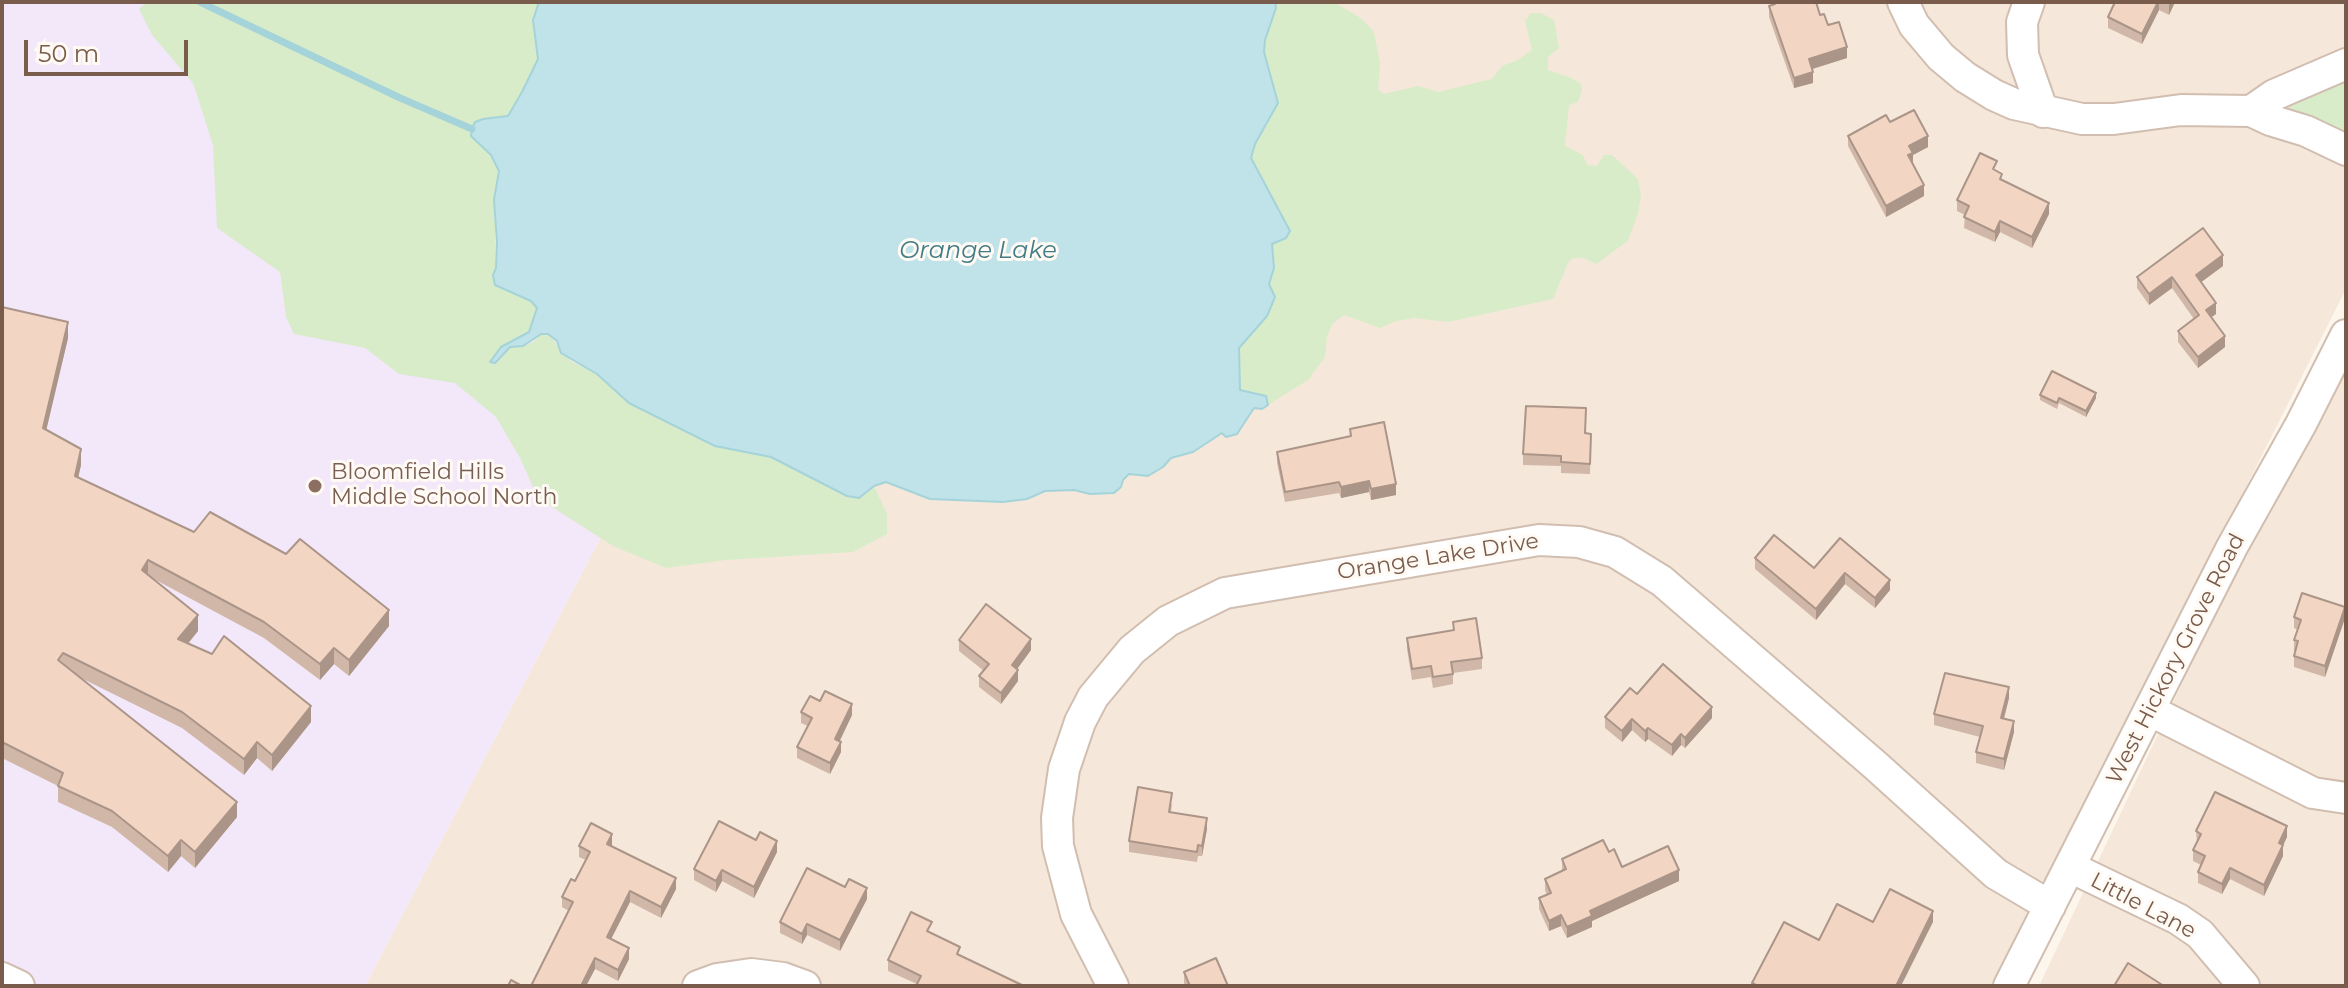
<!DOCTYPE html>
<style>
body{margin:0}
#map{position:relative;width:2348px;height:988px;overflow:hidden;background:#fdf6ec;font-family:Montserrat,sans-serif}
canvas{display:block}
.frame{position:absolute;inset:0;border:4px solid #7a5c4d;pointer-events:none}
.scale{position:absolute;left:24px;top:40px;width:164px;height:36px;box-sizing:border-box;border:4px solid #7a5c4d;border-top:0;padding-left:10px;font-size:24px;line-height:28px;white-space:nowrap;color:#7a5c4d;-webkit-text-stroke:6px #fffaf3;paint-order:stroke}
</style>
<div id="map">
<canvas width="2348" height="988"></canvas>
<div class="frame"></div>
<div class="scale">50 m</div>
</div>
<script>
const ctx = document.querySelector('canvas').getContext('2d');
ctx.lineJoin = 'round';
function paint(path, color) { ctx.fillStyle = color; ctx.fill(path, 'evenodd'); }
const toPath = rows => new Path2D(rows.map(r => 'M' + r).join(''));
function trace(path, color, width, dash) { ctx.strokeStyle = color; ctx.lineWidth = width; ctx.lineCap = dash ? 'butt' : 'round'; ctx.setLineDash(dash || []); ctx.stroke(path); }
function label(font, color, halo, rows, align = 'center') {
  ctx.font = font + ' Montserrat,sans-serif'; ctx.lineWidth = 6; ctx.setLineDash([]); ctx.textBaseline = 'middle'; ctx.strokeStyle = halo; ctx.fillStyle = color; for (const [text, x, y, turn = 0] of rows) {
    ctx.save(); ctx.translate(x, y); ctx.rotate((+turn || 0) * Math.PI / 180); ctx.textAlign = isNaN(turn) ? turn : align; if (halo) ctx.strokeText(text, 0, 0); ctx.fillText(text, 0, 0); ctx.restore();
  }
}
const residential = toPath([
 [882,2,2346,2,2346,289,1994,986,1123,986,1111,964,1078,954,1094,986,365,986],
 [2346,346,2346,986,2039,986,2262,514]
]);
const education = toPath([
 [2,2,882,2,365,986,33,986,2,970]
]);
const green = toPath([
 [147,2,539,2,533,20,538,59,522,92,508,116,483,119,472,129,471,136,491,155,499,172,494,200,495,222,496,268,502,289,531,301,537,308,529,332,501,347,495,363,510,347,523,346,533,342,541,334,548,334,571,361,597,374,629,403,715,446,771,457,847,496,859,498,874,486,887,514,887,534,853,552,726,560,666,568,613,546,538,498,520,458,496,417,455,383,399,374,365,348,294,334,286,317,280,272,217,228,213,145,193,83,152,35,139,9],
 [1275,2,1334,2,1362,19,1374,32,1380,64,1378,89,1383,94,1418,86,1438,92,1492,79,1502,66,1518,60,1532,50,1525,21,1531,13,1541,13,1554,20,1559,48,1548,57,1548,70,1571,78,1580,83,1582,90,1578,102,1569,105,1565,146,1583,155,1587,165,1597,166,1604,155,1612,155,1638,179,1641,195,1638,213,1628,241,1596,264,1583,258,1573,258,1568,263,1553,299,1448,322,1414,318,1396,321,1380,328,1344,315,1333,323,1327,336,1325,357,1308,380,1268,405,1268,400,1259,393,1240,390,1239,347,1267,316,1274,297,1269,284,1274,268,1272,244,1286,238,1273,199,1251,158,1255,144,1268,124,1276,92,1264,52,1265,40],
 [2346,79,2346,135,2289,109,2290,104]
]);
const water = toPath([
 [539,2,1275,2,1276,8,1265,40,1264,52,1278,103,1255,144,1251,158,1290,231,1286,238,1272,244,1274,268,1269,284,1275,297,1267,316,1239,348,1240,390,1266,396,1268,405,1262,409,1254,408,1237,434,1226,437,1222,433,1193,452,1171,458,1163,467,1148,476,1129,474,1123,480,1121,487,1114,493,1090,494,1074,490,1045,491,1027,499,1003,502,930,499,886,482,874,486,859,498,847,496,771,457,715,446,629,403,597,374,561,353,557,341,548,334,541,334,523,346,510,347,495,363,490,362,501,347,529,332,537,308,531,301,495,285,493,275,496,268,497,242,494,200,499,171,491,155,471,136,472,129,475,122,483,119,508,116,522,92,538,59,533,20,539,2]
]);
const stream = toPath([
 [200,2,398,97,472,129]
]);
const minor = toPath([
 [1903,2,1914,25,1941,57,1965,77,1994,95,2014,104,2082,119,2114,119,2181,110,2251,111,2270,120,2306,131,2346,150],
 [2029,2,2022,22,2023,55,2043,112],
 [2251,111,2274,95,2346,64],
 [2149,710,2313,793,2346,798],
 [2070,867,2178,919,2200,934,2244,986],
 [2,978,19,986],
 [698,986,717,979,751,974,783,978,805,986],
 [1113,986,1076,914,1058,846,1057,818,1064,769,1080,722,1093,697,1132,650,1168,621,1225,593,1539,540,1579,542,1615,552,1662,581,1875,765,1996,874,2050,906],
 [2009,986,2232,547,2301,424,2346,335]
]);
const wall = toPath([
 [1771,2,1816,2,1820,15,1828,25,1847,58,1812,69,1813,83,1794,88,1769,17,1769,6,1772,5],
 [2115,2,2175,2,2169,15,2159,10,2142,44,2108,28,2108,17],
 [1890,122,1928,147,1913,155,1913,164,1924,196,1886,217,1848,146,1848,136],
 [1997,171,2002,180,2049,214,2032,248,2000,232,1995,242,1964,228,1965,215,1957,211,1957,200],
 [2223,266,2201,282,2216,314,2211,317,2225,347,2198,368,2178,342,2178,331,2194,319,2172,288,2149,305,2137,288,2137,277],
 [2,307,68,338,46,430,81,465,78,477,389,626,349,676,334,664,320,680,264,638,152,578,198,631,188,644,311,722,272,771,257,758,244,775,182,728,81,678,237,817,195,868,181,856,168,872,112,827,58,802,58,786,2,758],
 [2040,395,2096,398,2086,417,2059,403,2057,409,2040,400],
 [1350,429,1396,495,1371,500,1369,492,1341,498,1339,493,1285,502,1277,463,1277,452,1350,437],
 [1586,433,1591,434,1590,474,1561,473,1561,466,1523,465,1523,454],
 [1840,538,1890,590,1875,608,1845,584,1816,620,1755,569,1755,558,1814,568],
 [2294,617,2345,618,2325,677,2294,667,2294,656,2295,651,2294,651,2294,640,2298,630,2294,628],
 [1453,622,1482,658,1482,669,1453,673,1453,684,1433,688,1431,677,1412,680,1407,649,1407,638,1453,631],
 [959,640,1031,650,1017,669,1018,681,1001,704,979,687,979,676,984,671,959,651],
 [1637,694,1712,718,1685,748,1681,745,1672,756,1648,739,1645,742,1632,730,1622,742,1605,728,1605,717],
 [2009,698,2004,719,2014,732,2004,770,1976,763,1976,752,1980,737,1934,725,1934,714],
 [801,712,852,715,840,741,841,752,830,774,797,758,797,747,808,726,801,723],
 [1172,804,1171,812,1207,829,1202,856,1198,856,1197,862,1129,852,1129,841],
 [2196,831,2287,837,2283,845,2283,856,2264,896,2230,879,2222,894,2198,883,2198,872,2201,865,2193,861,2193,850,2197,843],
 [612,845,612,846,676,889,661,918,630,902,611,939,629,959,618,981,595,969,586,986,531,986,569,911,562,907,562,897,575,881,586,860,579,857,579,846],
 [777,852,754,898,722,881,716,892,694,880,694,869],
 [1609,852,1622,867,1679,881,1592,921,1592,927,1567,938,1561,926,1549,931,1539,909,1539,898,1547,895,1545,890,1545,879,1562,871,1562,859],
 [845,887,867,899,840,951,807,935,802,944,780,933,780,922],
 [932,933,960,947,917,984,888,971,888,960],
 [1184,972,1228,986,1185,986,1184,983]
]);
const shadedWall = toPath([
 [2158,2,2159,2,2159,10,2142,44,2142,34],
 [2170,2,2175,2,2169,15,2169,4],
 [1847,47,1847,58,1809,70,1809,59],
 [1813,72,1813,83,1794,88,1794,78],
 [1928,136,1928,147,1913,155,1913,164,1908,166,1909,146],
 [1924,185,1924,196,1886,217,1886,206],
 [2049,203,2049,214,2032,248,2032,237],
 [2000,221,2000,232,1995,242,1995,232],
 [2223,255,2223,266,2196,286,2196,275],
 [2172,277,2172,288,2149,305,2149,294],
 [2216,303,2216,314,2206,321,2206,310],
 [68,322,68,338,43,444,43,428],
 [2225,336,2225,347,2198,368,2198,357],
 [2096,393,2096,398,2086,417,2086,411],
 [81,449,81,465,75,492,75,476],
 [1369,481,1369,492,1341,498,1341,487],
 [1396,484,1396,495,1371,500,1371,489],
 [148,560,148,576,142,570],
 [1845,573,1845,584,1816,620,1816,609],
 [1890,580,1890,590,1875,608,1875,598],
 [2345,607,2345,618,2325,677,2325,666],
 [389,610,389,626,349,676,349,660],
 [198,615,198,631,178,655,178,639],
 [1031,639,1031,650,1012,676,1012,665],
 [334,648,334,664,320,680,320,664],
 [1018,670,1018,681,1001,704,1001,693],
 [2009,687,2009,698,2001,729,2001,718],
 [852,704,852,715,835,750,835,739],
 [311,706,311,722,272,771,272,755],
 [1712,707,1712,718,1685,748,1685,738],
 [1632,719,1632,730,1622,742,1622,731],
 [2014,721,2014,732,2004,770,2004,759],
 [1648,728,1648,739,1645,742,1645,731],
 [1681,734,1681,745,1672,756,1672,745],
 [257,742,257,758,244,775,244,759],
 [841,742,841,752,830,774,830,763],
 [237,802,237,817,195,868,195,852],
 [1207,818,1207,829,1202,856,1202,846],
 [2287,826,2287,837,2279,854,2279,843],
 [612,834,612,845,607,855,607,844],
 [181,840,181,856,168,872,168,856],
 [777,841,777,852,754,898,754,887],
 [2283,845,2283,856,2264,896,2264,885],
 [2230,868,2230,879,2222,894,2222,884],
 [722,870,722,881,716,892,716,881],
 [1679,870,1679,881,1592,921,1592,927,1567,938,1567,927,1590,911],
 [676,878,676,889,661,918,661,907],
 [867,888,867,899,840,951,840,940],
 [630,891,630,902,607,947,607,937],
 [1933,911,1933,922,1901,986,1896,986],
 [1561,915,1561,926,1549,931,1549,921],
 [807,924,807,935,802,944,802,934],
 [629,948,629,959,618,981,618,970],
 [595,958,595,969,586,986,581,986]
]);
const building = toPath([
 [1775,2,1816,2,1820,15,1824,14,1828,25,1839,22,1847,47,1809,59,1813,72,1794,78,1769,6,1775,4,1775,2],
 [2115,2,2158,2,2142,34,2108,17,2115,2],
 [1914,110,1928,136,1909,146,1913,153,1908,155,1924,185,1886,206,1848,136,1886,115,1890,122,1914,110],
 [1980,153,1997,161,1993,169,2002,174,2000,179,2049,203,2032,237,2000,221,1995,232,1964,217,1969,206,1957,200,1980,153],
 [2203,228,2223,255,2196,275,2216,303,2206,310,2225,336,2198,357,2178,331,2199,315,2172,277,2149,294,2137,277,2203,228],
 [2,307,68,322,43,428,81,449,75,476,194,532,210,512,286,554,300,539,389,610,349,660,334,648,320,664,264,622,148,560,142,570,198,615,178,639,212,654,224,636,311,706,272,755,257,742,244,759,182,712,63,653,58,660,237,802,195,852,181,840,168,856,112,811,58,786,63,773,2,742,2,307],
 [2052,371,2096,393,2086,411,2059,398,2057,403,2040,395,2052,371],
 [1526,406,1586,408,1585,433,1591,434,1590,464,1561,462,1561,456,1523,454,1526,406],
 [1384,422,1396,484,1371,489,1369,481,1341,487,1339,482,1285,492,1277,452,1351,436,1350,429,1384,422],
 [1774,535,1814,568,1840,538,1890,580,1875,598,1845,573,1816,609,1755,558,1774,535],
 [2302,593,2345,607,2325,666,2294,656,2298,641,2294,640,2301,620,2294,617,2302,593],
 [986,604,1031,639,1012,665,1018,670,1001,693,979,676,989,664,959,640,986,604],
 [1476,618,1482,658,1451,662,1453,674,1433,677,1431,666,1412,669,1407,638,1454,630,1453,622,1476,618],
 [1663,664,1712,707,1685,738,1681,734,1672,745,1648,728,1645,731,1632,719,1622,731,1605,717,1630,688,1637,694,1663,664],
 [1945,673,2009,687,2001,718,2014,721,2004,759,1976,752,1983,726,1934,714,1945,673],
 [825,691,852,704,835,739,841,742,830,763,797,747,812,718,801,712,810,696,820,701,825,691],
 [1138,787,1172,793,1169,812,1207,818,1202,846,1198,845,1197,852,1129,841,1138,787],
 [2215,792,2287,826,2279,843,2283,845,2264,885,2230,868,2222,884,2198,872,2205,856,2193,850,2201,834,2196,831,2215,792],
 [719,821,756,840,760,832,777,841,754,887,722,870,716,881,694,869,719,821],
 [591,823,612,834,607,844,676,878,661,907,630,891,607,937,629,948,618,970,595,958,581,986,531,986,573,902,562,897,571,879,575,881,590,852,579,846,591,823],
 [1603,840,1609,852,1614,849,1622,867,1668,846,1679,870,1590,911,1592,916,1567,927,1561,915,1549,921,1539,898,1551,893,1545,879,1566,869,1562,859,1603,840],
 [807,868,845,887,849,879,867,888,840,940,807,924,802,934,780,922,807,868],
 [1890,889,1933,911,1896,986,1758,986,1752,983,1784,922,1819,940,1837,904,1873,922,1890,889],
 [911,912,932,922,927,931,960,947,957,954,1024,986,916,986,921,976,888,960,911,912],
 [1216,958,1228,986,1190,986,1184,972,1216,958],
 [2128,963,2164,986,2114,986,2128,963],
 [511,980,522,986,508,986,511,980]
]);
const markers = [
 [315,486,8,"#8d6e63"]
];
const educationNames = [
 ["Bloomfield Hills",331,473],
 ["Middle School North",331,498]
];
const streetNames = [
 ["Orange Lake Drive",1438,557,-9],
 ["West Hickory Grove Road",2176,659,-63],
 ["Little Lane",2143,906,28]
];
const waterNames = [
 ["Orange Lake",978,251]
];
paint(residential, '#f5e8da');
paint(education, '#f3e8fa');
paint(green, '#d8ecc9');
paint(water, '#bfe3e8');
trace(water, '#a5d3da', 2);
trace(stream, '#a5d3da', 7);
trace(minor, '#d1beb0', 34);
trace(minor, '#fff', 30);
paint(wall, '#d1b7a8');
paint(shadedWall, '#aa9588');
paint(building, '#f3d5c3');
trace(building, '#aa9588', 2);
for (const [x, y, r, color] of markers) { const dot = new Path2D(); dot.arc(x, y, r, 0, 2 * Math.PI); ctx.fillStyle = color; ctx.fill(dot); trace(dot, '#fffaf3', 3); }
label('22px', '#785e54', '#fffaf3', educationNames, 'left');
label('22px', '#7a5c4d', '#fffaf3', streetNames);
label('italic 24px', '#437c86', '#fffaf3', waterNames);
</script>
